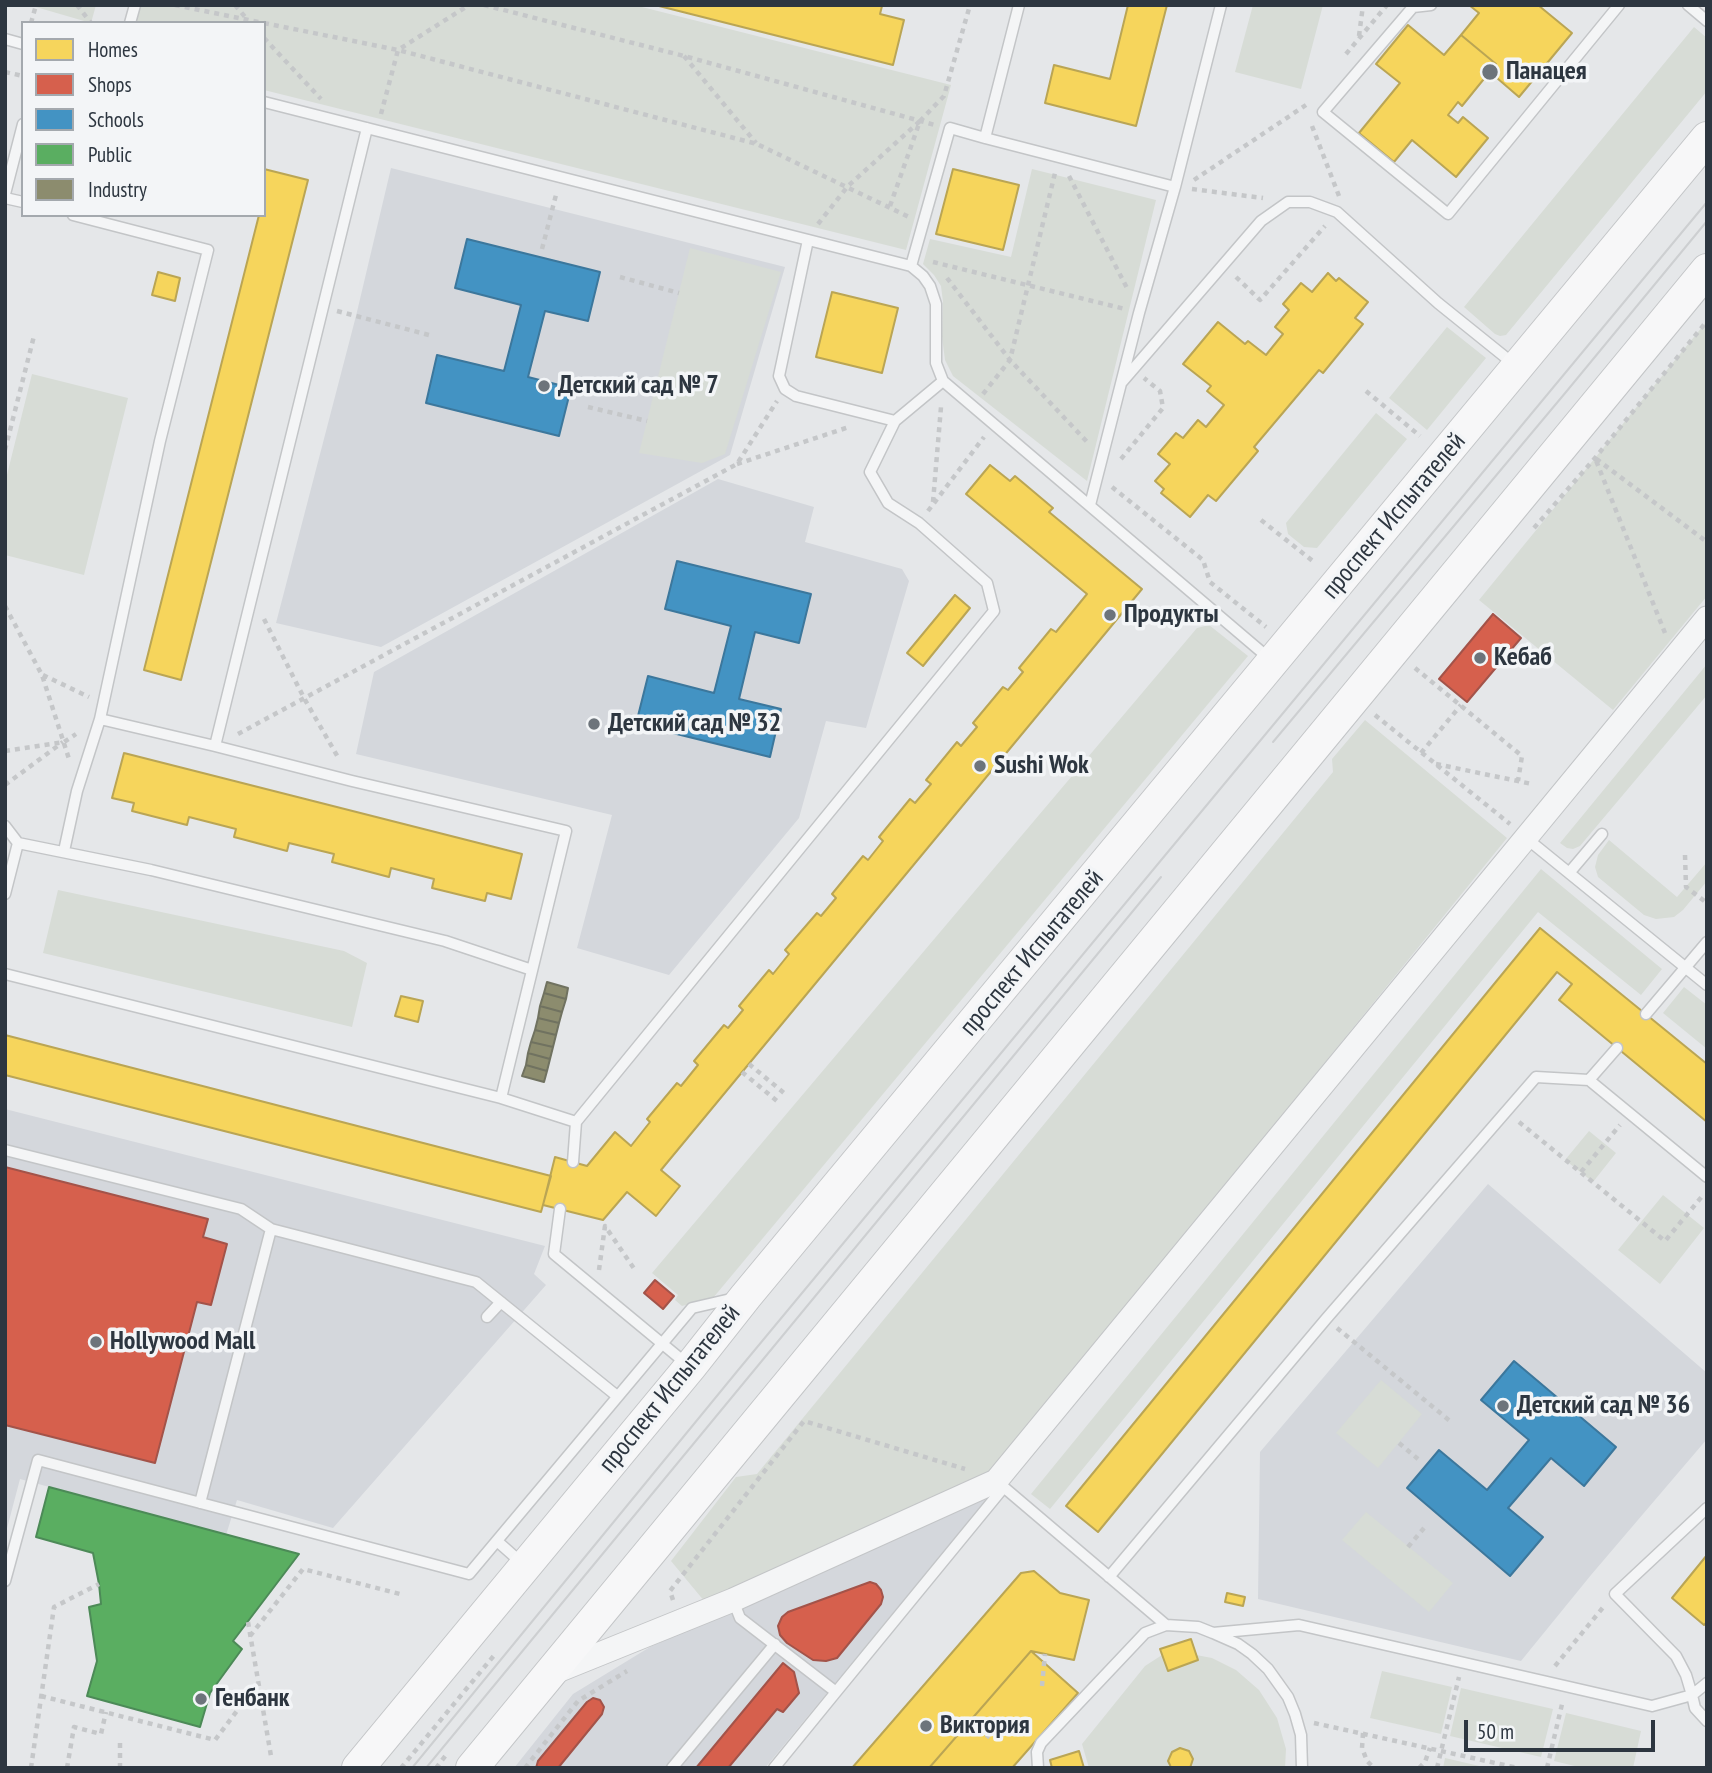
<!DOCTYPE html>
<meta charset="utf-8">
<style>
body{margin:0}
#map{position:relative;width:1712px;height:1773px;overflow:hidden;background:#e5e7e9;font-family:"PT Sans Narrow",sans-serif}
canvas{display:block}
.frame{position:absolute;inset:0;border:7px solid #2d3640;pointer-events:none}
.legend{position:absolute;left:21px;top:21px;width:245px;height:196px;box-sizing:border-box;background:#f3f5f7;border:2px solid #a4a9ae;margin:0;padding:9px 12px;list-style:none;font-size:21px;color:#2d3640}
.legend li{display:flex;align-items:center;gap:14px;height:35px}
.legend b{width:35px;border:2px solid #a4a9ae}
.scale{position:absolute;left:1464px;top:1720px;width:191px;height:32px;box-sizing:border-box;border:4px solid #2d3640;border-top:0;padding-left:9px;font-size:21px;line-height:24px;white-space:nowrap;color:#2d3640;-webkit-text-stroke:5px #f3f5f7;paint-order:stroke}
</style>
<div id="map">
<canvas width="1712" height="1773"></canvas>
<div class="frame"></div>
<ul class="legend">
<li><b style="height:19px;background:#f6d55c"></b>Homes</li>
<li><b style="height:19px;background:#d6604d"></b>Shops</li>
<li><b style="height:19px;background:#4393c3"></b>Schools</li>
<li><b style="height:19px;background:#5aae61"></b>Public</li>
<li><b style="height:19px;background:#8c8c6e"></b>Industry</li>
</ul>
<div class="scale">50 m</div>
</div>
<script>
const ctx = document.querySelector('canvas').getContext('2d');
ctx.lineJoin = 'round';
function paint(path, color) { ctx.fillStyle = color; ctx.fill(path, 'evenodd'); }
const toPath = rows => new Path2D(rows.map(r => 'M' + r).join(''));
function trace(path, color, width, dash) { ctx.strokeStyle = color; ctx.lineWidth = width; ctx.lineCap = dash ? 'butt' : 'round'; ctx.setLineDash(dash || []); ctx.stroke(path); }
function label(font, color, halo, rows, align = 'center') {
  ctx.font = font + ' "PT Sans Narrow",sans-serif'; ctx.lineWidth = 7; ctx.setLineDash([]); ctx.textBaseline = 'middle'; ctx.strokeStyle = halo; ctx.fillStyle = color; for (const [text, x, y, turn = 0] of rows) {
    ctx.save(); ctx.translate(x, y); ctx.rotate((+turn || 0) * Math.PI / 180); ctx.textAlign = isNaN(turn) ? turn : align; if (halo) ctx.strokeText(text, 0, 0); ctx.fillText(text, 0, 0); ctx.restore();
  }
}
const built = toPath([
 [391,168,785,267,730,455,381,647,276,623,356,316],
 [718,479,814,507,805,542,902,569,909,581,866,728,826,721,799,818,669,975,577,948,612,815,356,754,374,672],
 [5,1109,545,1246,534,1274,546,1285,333,1528,237,1500,226,1535,20,1479,5,1536],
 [1488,1184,1707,1373,1707,1439,1591,1575,1521,1661,1258,1599,1260,1452],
 [988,1498,765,1768,514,1768,573,1694,650,1647]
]);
const green = toPath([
 [29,5,96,5,91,23],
 [140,5,634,5,951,85,906,250,264,90,264,23,135,23],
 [1253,5,1323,5,1301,89,1235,72],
 [1694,27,1707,38,1707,91,1506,335,1500,336,1495,334,1464,307],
 [1032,169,1156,200,1087,481,953,376,945,360,942,337,943,302,941,286,934,275,923,264,930,239,1011,257],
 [690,248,781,272,725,454,702,463,639,453],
 [1707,321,1707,596,1613,710,1479,600],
 [1447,327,1486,358,1427,430,1389,398],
 [32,374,128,398,84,575,5,555,5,483],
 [1376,413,1407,439,1317,548,1304,547,1288,534,1286,523],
 [1209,625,1248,656,713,1298,682,1306,675,1300,678,1295,652,1273,1197,628],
 [1707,664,1707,695,1580,846,1573,849,1567,848,1560,843],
 [1365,720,1507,838,988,1478,705,1602,671,1561,736,1477,757,1474,1333,772,1332,759],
 [1609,840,1677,897,1707,862,1707,881,1683,910,1674,917,1656,919,1644,915,1598,877,1595,867,1598,855],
 [1541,869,1662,969,1641,995,1538,912,1050,1509,1031,1494],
 [58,890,344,951,367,963,352,1027,43,953],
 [1684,987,1707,1005,1707,1049,1663,1013],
 [1589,1131,1616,1153,1593,1182,1565,1160],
 [1663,1195,1704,1228,1660,1284,1618,1250],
 [1381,1380,1422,1414,1378,1468,1336,1433],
 [1366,1512,1453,1583,1429,1612,1342,1540],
 [1162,1655,1168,1671,1198,1660,1196,1655,1212,1658,1236,1670,1259,1690,1277,1718,1286,1749,1285,1768,1089,1768,1082,1744,1145,1666],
 [1382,1671,1452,1687,1441,1734,1370,1718],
 [1461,1688,1553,1709,1541,1757,1450,1736],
 [1566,1713,1641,1731,1633,1768,1583,1768,1554,1761],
 [1445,1758,1488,1768,1443,1768]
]);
const homes = toPath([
 [655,5,879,5,882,6,880,14,904,20,893,65,655,5],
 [1128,5,1167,5,1136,126,1045,103,1054,65,1110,79,1128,5],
 [1469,5,1538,5,1572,33,1519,97,1490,72,1496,64,1461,35,1479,13,1469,5],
 [1408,25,1444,55,1461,35,1496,64,1462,106,1458,102,1448,115,1458,123,1463,117,1488,138,1456,177,1412,140,1394,162,1359,133,1400,83,1376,64,1408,25],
 [264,169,308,180,181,680,144,670,259,215,264,215,264,169],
 [953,169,1019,185,1003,250,936,234,953,169],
 [158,272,180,278,175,301,152,295,158,272],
 [1328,273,1336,281,1339,278,1368,302,1355,318,1363,324,1323,373,1319,370,1254,447,1258,451,1216,501,1208,495,1190,517,1161,493,1164,489,1155,481,1170,464,1158,454,1176,433,1183,438,1198,420,1206,427,1224,405,1207,391,1211,386,1183,364,1218,322,1245,344,1248,341,1266,355,1283,334,1275,327,1289,310,1283,304,1301,283,1312,292,1328,273],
 [832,292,898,308,882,373,816,357,832,292],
 [990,465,1010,481,1015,476,1053,508,1049,512,1142,589,661,1170,680,1186,656,1216,627,1192,603,1220,543,1205,555,1157,587,1166,615,1132,631,1146,650,1122,647,1119,677,1083,681,1086,698,1065,694,1061,724,1025,728,1028,743,1010,739,1006,769,970,773,974,789,954,785,950,817,913,821,916,836,898,832,894,863,856,868,860,883,841,879,837,910,799,915,803,931,784,926,780,957,742,961,746,977,727,973,723,1003,687,1008,690,1023,672,1019,668,1051,629,1056,632,1087,594,966,494,990,465],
 [955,595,970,608,923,666,907,653,955,595],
 [124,753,522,854,511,899,487,893,485,901,432,888,434,879,391,868,389,877,332,862,334,854,289,843,287,851,234,837,236,829,189,817,187,825,132,811,134,803,112,798,124,753],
 [1540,928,1707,1064,1707,1122,1559,1000,1572,984,1557,972,1098,1532,1066,1506,1540,928],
 [401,996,423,1001,418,1022,395,1016,401,996],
 [5,1035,551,1176,541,1212,5,1075,5,1035],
 [1707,1555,1707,1622,1704,1625,1672,1598,1707,1555],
 [1034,1571,1060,1593,1089,1600,1074,1660,1031,1651,929,1768,852,1768,1021,1573,1034,1571],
 [1227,1593,1245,1597,1243,1606,1225,1602,1227,1593],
 [1191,1639,1198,1660,1168,1671,1160,1649,1191,1639],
 [1031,1651,1078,1693,1012,1768,929,1768,1031,1651],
 [1180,1748,1189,1751,1193,1759,1190,1768,1171,1768,1170,1765,1168,1761,1172,1752,1180,1748],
 [1079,1751,1084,1768,1052,1768,1050,1760,1079,1751]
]);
const shops = toPath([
 [1493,614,1521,638,1467,702,1439,679,1493,614],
 [5,1167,208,1219,203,1237,227,1244,211,1305,197,1302,155,1463,5,1425,5,1167],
 [655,1280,674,1296,663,1309,644,1293,655,1280],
 [870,1582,876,1584,881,1590,883,1597,881,1604,837,1658,826,1661,813,1660,787,1643,780,1635,778,1626,782,1617,788,1612,870,1582],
 [783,1663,794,1672,799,1693,783,1712,777,1709,728,1768,696,1768,783,1663],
 [593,1698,600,1700,604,1707,602,1714,558,1768,536,1768,538,1761,587,1702,593,1698]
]);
const schools = toPath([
 [467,239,600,272,588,321,545,311,528,377,571,388,559,436,426,403,437,355,504,371,521,305,455,288,467,239],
 [677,561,811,594,799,643,755,632,739,699,781,709,770,757,636,724,648,676,714,693,731,626,665,609,677,561],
 [1514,1361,1616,1447,1584,1486,1551,1458,1508,1508,1543,1537,1510,1576,1407,1488,1439,1450,1487,1490,1529,1440,1481,1400,1514,1361]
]);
const public = toPath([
 [49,1487,299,1554,233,1641,242,1649,210,1693,200,1727,87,1696,97,1661,89,1607,101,1604,99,1584,93,1553,36,1537,49,1487]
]);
const industry = toPath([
 [547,982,568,988,566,999,544,993,547,982],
 [544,993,566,999,562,1012,540,1006,544,993],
 [540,1006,562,1012,559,1023,538,1018,540,1006],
 [538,1018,559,1023,556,1035,535,1030,538,1018],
 [535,1030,556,1035,553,1047,531,1042,535,1030],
 [531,1042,553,1047,550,1059,528,1053,531,1042],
 [528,1053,550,1059,547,1071,526,1065,528,1053],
 [526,1065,547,1071,544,1082,522,1076,526,1065]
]);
const path = toPath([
 [77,5,91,23],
 [175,5,263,23],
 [235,5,246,18],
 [484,5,684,56,935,125],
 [31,23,36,5],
 [264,23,398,50,757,144,909,217],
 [1359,36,1363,5],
 [264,38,321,99],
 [1346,54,1387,5],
 [684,56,756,143],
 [5,72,23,76],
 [381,114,398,50,469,5],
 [1312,126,1339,196],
 [1069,176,1128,290],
 [1194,180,1306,105],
 [1192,189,1263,198],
 [890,206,920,121,944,96,970,5],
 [818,224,848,186,920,121],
 [542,249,557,191],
 [933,262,1125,309],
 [620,277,679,293],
 [1236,277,1260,300,1325,226],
 [947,278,1010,360,1089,444],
 [337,311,429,335],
 [1366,391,1420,436],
 [983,394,1010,360,1055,173],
 [588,407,647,421],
 [5,450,34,336],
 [1121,459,1163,408,1160,391,1144,378],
 [737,464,849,427],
 [1112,487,1203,560,1210,582,1266,627],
 [933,502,941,407],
 [928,511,984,437],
 [1261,520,1314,562],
 [1534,528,1595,458,1707,321],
 [5,606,42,675,69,759],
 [264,619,304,698,339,759],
 [1665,633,1595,458,1707,542],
 [1415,668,1522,756,1518,781],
 [43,675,89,697],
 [1375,715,1510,824],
 [238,734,737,464,777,401],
 [5,751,64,742,76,734],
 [1421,753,1461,705],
 [1436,764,1532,784],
 [5,785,63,742],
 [1685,855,1686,887,1707,903],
 [749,1064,784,1093],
 [742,1072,777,1101],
 [1519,1122,1665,1241,1704,1194],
 [1581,1172,1620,1125],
 [599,1270,605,1226,635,1270],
 [1337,1328,1450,1421],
 [1399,1443,1418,1459],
 [1408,1547,1424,1528],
 [673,1600,670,1591,804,1421,965,1469],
 [248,1622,271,1756],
 [250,1636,303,1569,404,1595],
 [1555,1666,1605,1605],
 [1042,1686,1045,1654],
 [41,1696,215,1740,258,1683],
 [970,1722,993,1740],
 [1314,1723,1518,1768],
 [1363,1733,1362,1748,1367,1761,1374,1768],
 [31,1768,54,1607,99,1584],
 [67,1768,74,1727,101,1734,106,1712],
 [120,1768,120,1738],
 [401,1768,496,1653],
 [436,1768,446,1755],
 [525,1768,578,1701,627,1671],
 [1419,1768,1425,1762,1430,1748],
 [1437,1768,1459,1677],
 [1547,1768,1563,1700]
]);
const service = toPath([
 [1019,5,985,138,1175,187],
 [1431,5,1413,7,1323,112,1448,214,1619,5],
 [1688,5,1707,21],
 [130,23,135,5],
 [5,39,23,44],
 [264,102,911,266,923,276,930,286,936,304,936,363,943,381],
 [5,194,23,124],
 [5,198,23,202],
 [73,215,208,250,160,441,100,719],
 [808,240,779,376,785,389,796,396,895,421],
 [911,266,950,128,985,138],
 [1122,382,1261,221,1288,202,1310,202,1337,212,1438,303,1515,365],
 [1090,505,1139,313,1175,187,1221,5],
 [215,746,352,781,566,831,501,1098],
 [5,826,18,843,5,894],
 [1526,838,1707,985],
 [18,843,151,870,445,941,532,970],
 [64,851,77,791,100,719,215,746,367,128],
 [1569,873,1602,834],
 [5,974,501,1098,576,1122,573,1162],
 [1646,1014,1707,942],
 [1589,1080,1617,1048],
 [576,1122,994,611,987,583,919,523,888,503,870,472,895,421,943,381,1271,660],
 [5,1150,241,1209,271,1229],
 [560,1209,554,1254,688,1365],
 [487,1317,501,1302],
 [1000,1484,1166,1625],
 [200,1503,271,1229,476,1282,617,1396],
 [1707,1508,1615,1594,1676,1656,1686,1675,1692,1695,1707,1683],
 [497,1541,524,1565],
 [1109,1577,1326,1319,1536,1077,1589,1080,1707,1177],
 [5,1581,38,1460,469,1574,692,1308,735,1298],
 [733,1600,740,1618,836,1692,774,1768],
 [1213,1633,1299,1625,1652,1706,1692,1695,1695,1708,1707,1721],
 [836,1692,1004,1487],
 [672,1768,775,1644],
 [1038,1768,1037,1752,1041,1743,1145,1633,1166,1625,1198,1627,1213,1633,1238,1644,1252,1654,1268,1669,1288,1697,1295,1714,1301,1735,1302,1768]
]);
const minor = toPath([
 [550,1674,733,1600,996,1481,1707,618]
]);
const secondary = toPath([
 [358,1768,690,1367,746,1296,1707,138],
 [472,1768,1707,270]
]);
const tram = toPath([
 [1273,742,1566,392,1707,221],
 [412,1768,739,1369,1707,202],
 [426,1768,1161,877]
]);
const markers = [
 [1490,72,9,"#6d747b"],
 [544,386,7,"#6d747b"],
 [1110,615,7,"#6d747b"],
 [1480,658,7,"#6d747b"],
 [594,724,7,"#6d747b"],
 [980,766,7,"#6d747b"],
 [96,1342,7,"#6d747b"],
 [1503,1406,7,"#6d747b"],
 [201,1699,7,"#6d747b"],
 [926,1726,7,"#6d747b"]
];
const poiNames = [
 ["Панацея",1506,72],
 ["Детский сад № 7",558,386],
 ["Продукты",1124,615],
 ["Кебаб",1494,658],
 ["Детский сад № 32",608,724],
 ["Sushi Wok",994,766],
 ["Hollywood Mall",110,1342],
 ["Детский сад № 36",1517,1406],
 ["Генбанк",215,1699],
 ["Виктория",940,1726]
];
const streetNames = [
 ["проспект Испытателей",1394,516,-50],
 ["проспект Испытателей",1032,953,-50],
 ["проспект Испытателей",670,1389,-51]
];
paint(built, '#d4d7dc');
paint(green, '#d7dcd6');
paint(homes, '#f6d55c');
trace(homes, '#baa554', 2);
paint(shops, '#d6604d');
trace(shops, '#a35349', 2);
paint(schools, '#4393c3');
trace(schools, '#3c779c', 2);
paint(public, '#5aae61');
trace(public, '#4c8a57', 2);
paint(industry, '#8c8c6e');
trace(industry, '#707260', 2);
trace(service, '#c3c5c7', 13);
trace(minor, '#c3c5c7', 25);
trace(secondary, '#c3c5c7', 34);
trace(path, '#c5c7c9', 4.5, [5, 5]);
trace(service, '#f4f5f6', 10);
trace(minor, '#f4f5f6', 23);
trace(secondary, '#f7f7f8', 32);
trace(tram, '#cdcfd1', 2);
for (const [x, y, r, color] of markers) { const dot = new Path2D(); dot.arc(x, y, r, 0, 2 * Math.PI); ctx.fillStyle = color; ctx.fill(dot); trace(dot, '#f3f5f7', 2.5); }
label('bold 26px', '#2d3640', '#f3f5f7', poiNames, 'left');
label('26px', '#2d3640', '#f3f5f7', streetNames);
</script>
